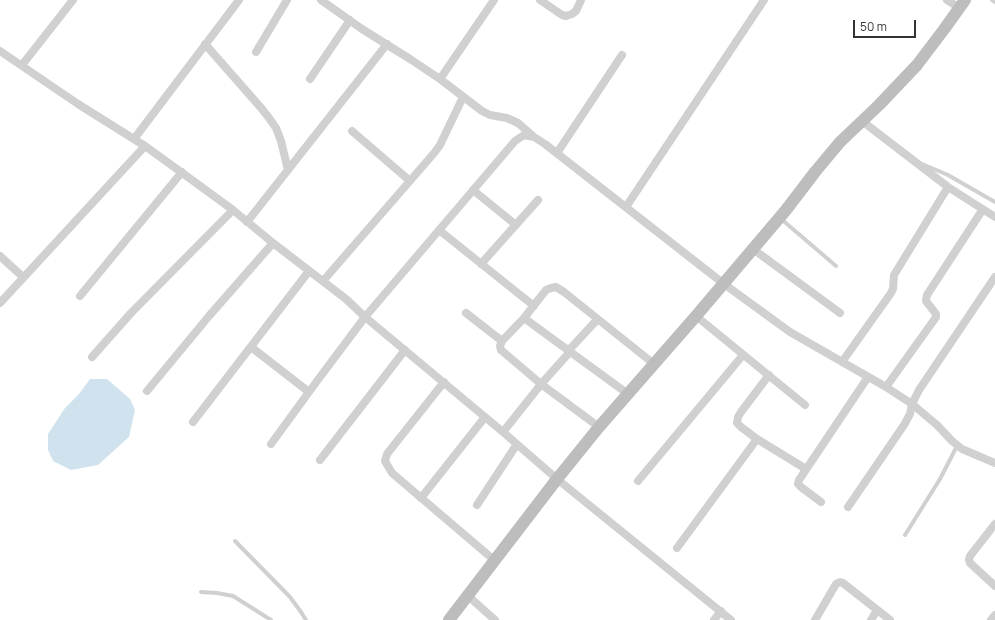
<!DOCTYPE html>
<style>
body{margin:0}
#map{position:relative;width:995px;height:620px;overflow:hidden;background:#fff;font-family:Manrope,sans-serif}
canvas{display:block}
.scale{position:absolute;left:853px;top:20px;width:63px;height:18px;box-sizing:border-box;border:2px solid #333;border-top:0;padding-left:5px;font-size:12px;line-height:14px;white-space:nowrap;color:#333;-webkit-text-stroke:3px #fff;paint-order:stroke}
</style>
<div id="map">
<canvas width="995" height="620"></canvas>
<div class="scale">50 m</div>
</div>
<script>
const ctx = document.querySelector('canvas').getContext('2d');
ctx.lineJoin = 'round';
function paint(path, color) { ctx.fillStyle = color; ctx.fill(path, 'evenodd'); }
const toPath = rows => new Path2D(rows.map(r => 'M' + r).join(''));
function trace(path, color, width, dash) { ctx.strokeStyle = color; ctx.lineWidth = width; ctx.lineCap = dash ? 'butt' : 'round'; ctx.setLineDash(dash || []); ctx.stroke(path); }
const water = toPath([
 [90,379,107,379,130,399,135,410,129,437,98,465,71,470,53,461,48,450,48,434,65,408,79,394]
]);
const lane = toPath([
 [992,0,995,2],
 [922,164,948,175,995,202],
 [780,218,836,266],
 [905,535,940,479,957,446],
 [235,541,290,597,301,612,306,620],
 [201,592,217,593,233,596,241,601,271,620]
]);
const street = toPath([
 [321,0,362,29,410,59,440,79,482,111,490,115,507,118,518,123,534,137],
 [540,0,562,15,566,16,572,14,576,11,581,0],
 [947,0,960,8],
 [205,44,262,109,269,118,276,128,281,141,288,170],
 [0,51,78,104,145,146,192,180,233,210,273,243,346,299,365,317,503,432,557,479,731,620],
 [256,52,287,0],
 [22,65,73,0],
 [310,79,350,20],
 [440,79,494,0],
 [862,121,948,187,995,217],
 [352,131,410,181],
 [134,139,239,0],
 [557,153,622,55],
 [473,190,516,225],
 [626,207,764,0],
 [247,222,387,44],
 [439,230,534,306],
 [753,249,840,313],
 [0,256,23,277],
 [481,264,538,200],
 [323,281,435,152,440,145,463,97],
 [80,296,182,172],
 [0,303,145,146],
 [466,313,502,341],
 [696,316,805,405],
 [524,318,628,394],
 [251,347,309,392],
 [92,357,131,313,233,210],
 [842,362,891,293,893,289,894,275,948,187],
 [769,375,741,412,738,417,737,423,741,427,757,439,806,469],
 [444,382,387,454,385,461,392,473,494,560],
 [886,387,934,320,936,317,936,314,926,301,927,295,983,209],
 [147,391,209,316,273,243],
 [193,422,309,271],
 [599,427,541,384,501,350,500,346,502,341,524,318,546,290,551,288,556,287,564,292,654,364],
 [503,432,542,383,568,354,569,350,595,322,597,319],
 [271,444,317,381,365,317,515,141,524,135,534,137,545,144,724,284,790,332,886,387,912,404,937,425,952,441,962,449,995,463],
 [320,460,405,350],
 [638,481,743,355],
 [421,498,485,417],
 [821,502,801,487,798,484,799,480,868,377],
 [477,505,517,444],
 [848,507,904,425,910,414,912,404,919,390,995,277],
 [995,524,970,556,969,560,970,563,995,586],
 [677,548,757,439],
 [467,595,495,620],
 [714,620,721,611],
 [815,620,836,584,840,582,843,583,890,620],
 [871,620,877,610],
 [991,620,995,615]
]);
const secondary = toPath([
 [449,620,557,479,599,427,696,316,786,210,815,172,840,142,879,105,917,65,945,28,965,0]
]);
paint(water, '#cfe2ee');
trace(lane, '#d0d0d0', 4);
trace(street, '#d0d0d0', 8);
trace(secondary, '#bdbdbd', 12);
</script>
